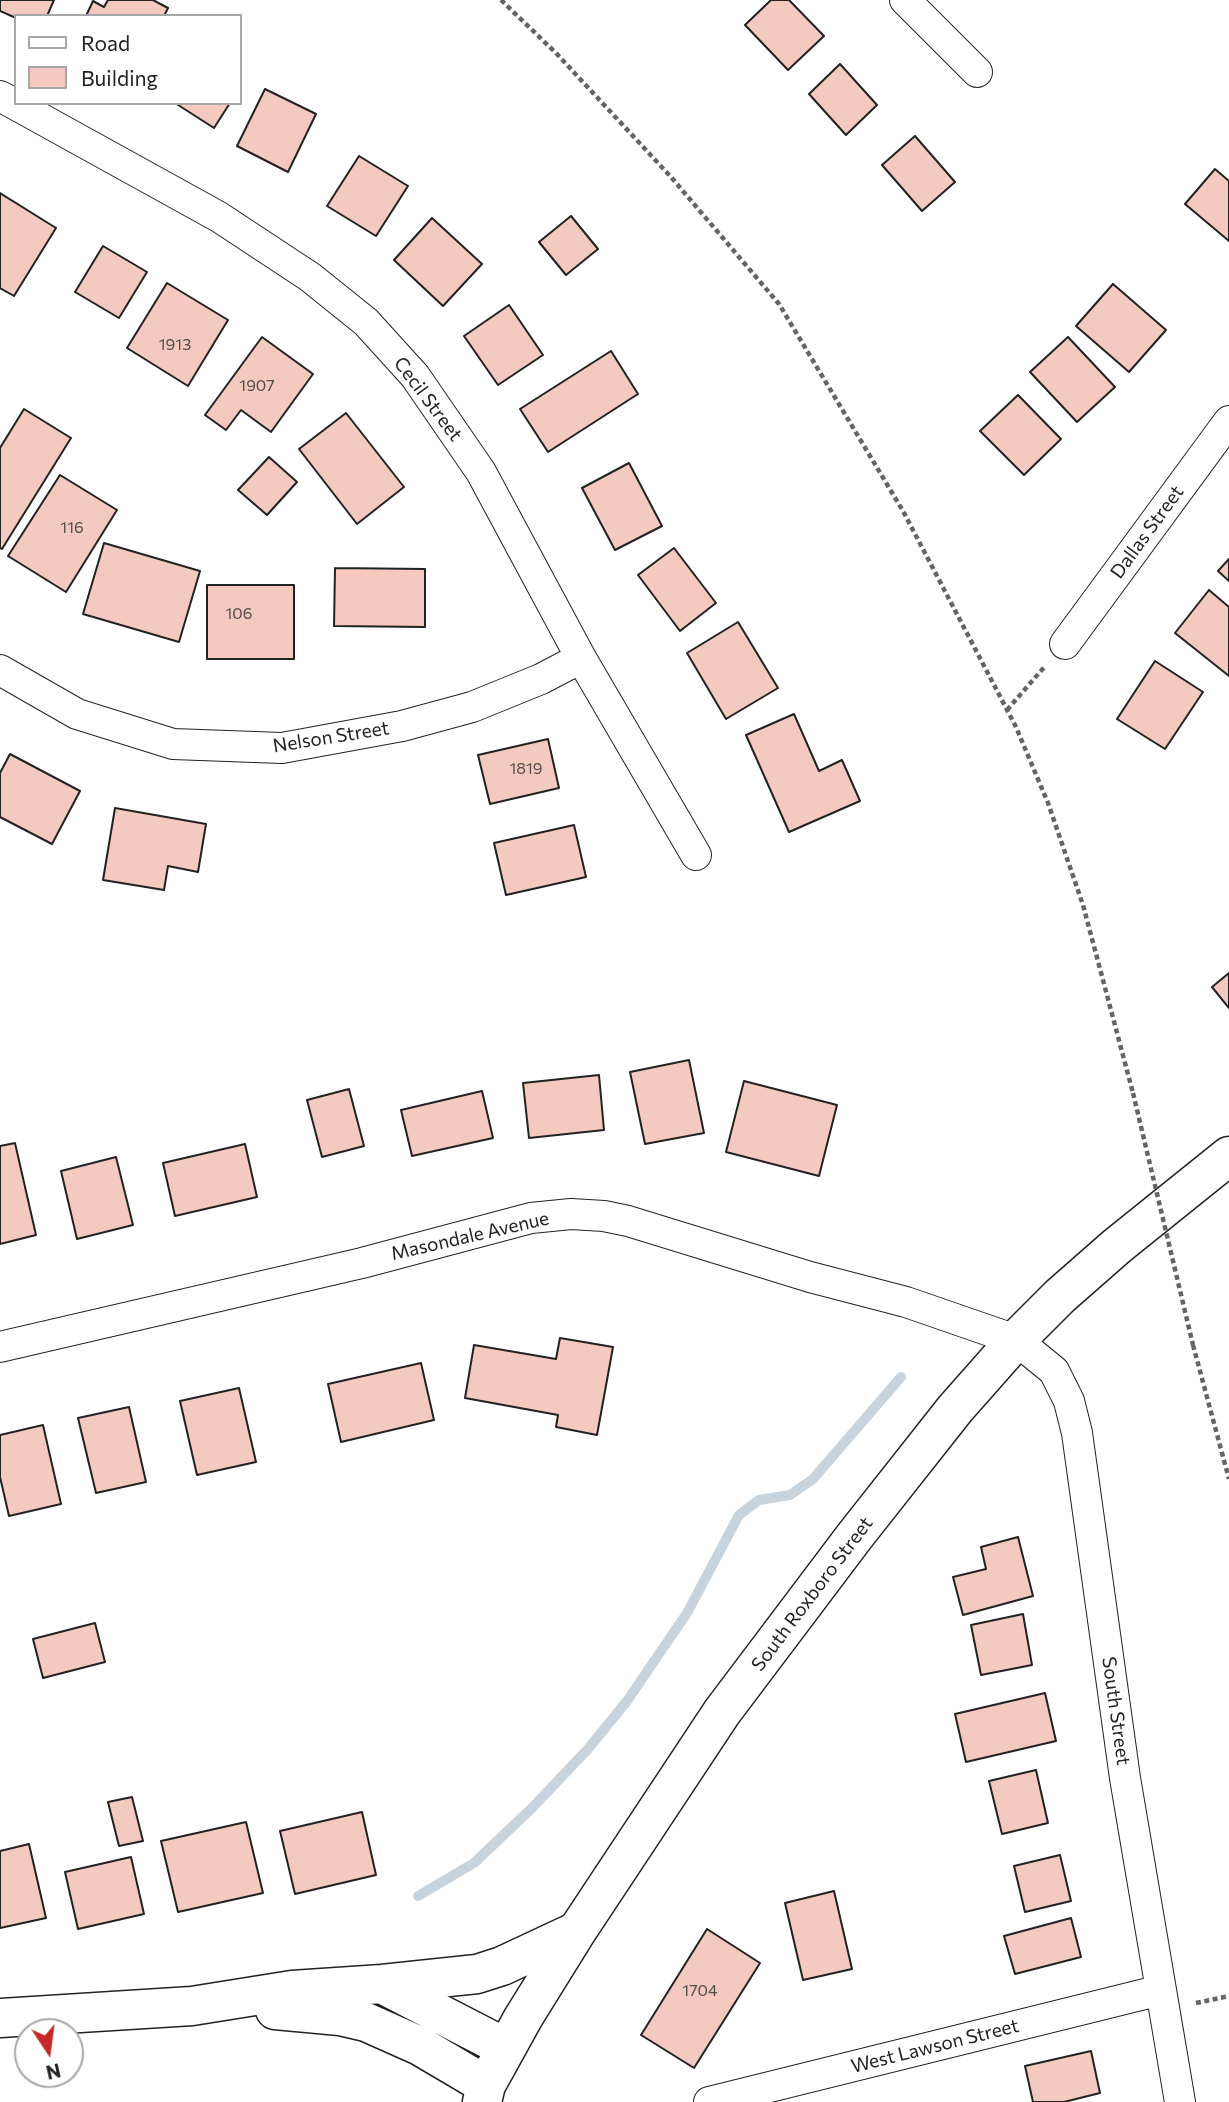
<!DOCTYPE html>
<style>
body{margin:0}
#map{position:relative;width:1229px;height:2102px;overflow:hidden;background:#fff;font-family:Commissioner,sans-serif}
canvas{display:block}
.legend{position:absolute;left:14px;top:14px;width:228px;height:91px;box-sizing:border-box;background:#fff;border:2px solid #a7a7a7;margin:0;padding:9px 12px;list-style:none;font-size:21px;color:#222}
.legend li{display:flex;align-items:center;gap:14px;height:35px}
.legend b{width:35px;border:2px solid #a7a7a7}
.north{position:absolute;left:14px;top:2018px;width:70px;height:70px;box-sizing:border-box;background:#fff;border:2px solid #a7a7a7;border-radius:50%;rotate:167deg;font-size:19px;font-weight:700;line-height:28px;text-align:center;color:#222}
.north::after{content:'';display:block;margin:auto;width:24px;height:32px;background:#c62828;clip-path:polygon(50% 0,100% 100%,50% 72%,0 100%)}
</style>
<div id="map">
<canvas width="1229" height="2102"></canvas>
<ul class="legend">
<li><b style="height:9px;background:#fff"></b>Road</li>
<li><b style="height:19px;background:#f3c9c0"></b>Building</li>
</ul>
<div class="north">N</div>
</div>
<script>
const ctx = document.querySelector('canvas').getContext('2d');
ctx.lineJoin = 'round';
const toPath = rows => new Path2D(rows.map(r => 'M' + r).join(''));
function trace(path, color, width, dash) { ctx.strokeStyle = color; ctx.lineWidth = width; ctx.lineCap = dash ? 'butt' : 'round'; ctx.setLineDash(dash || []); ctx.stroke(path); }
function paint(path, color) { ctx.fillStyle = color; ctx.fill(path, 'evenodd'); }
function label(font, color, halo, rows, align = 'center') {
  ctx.font = font + ' Commissioner,sans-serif'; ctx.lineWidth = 5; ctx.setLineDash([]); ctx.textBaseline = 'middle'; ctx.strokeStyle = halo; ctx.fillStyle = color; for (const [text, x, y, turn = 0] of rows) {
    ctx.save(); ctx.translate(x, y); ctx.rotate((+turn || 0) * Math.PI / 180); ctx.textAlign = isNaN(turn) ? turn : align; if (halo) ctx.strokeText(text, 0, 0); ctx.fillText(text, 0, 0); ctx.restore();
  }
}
const stream = toPath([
 [418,1896,474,1863,532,1808,588,1749,627,1701,687,1613,739,1515,759,1500,790,1495,813,1479,901,1377]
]);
const building = toPath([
 [0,0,54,0,47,16,16,16,16,18,0,11,0,0],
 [108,0,153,0,168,8,164,16,86,16,93,1,104,7,108,0],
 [771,0,789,0,824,36,788,70,745,25,771,0],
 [840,64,877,105,846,135,809,94,840,64],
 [265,89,316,114,288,172,237,146,265,89],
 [175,103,230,103,214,128,175,103],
 [915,136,955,182,922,211,882,165,915,136],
 [359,156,408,186,376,236,327,206,359,156],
 [1215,169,1229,181,1229,241,1185,204,1215,169],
 [0,193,56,228,14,296,0,288,0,193],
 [571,216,598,249,566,275,539,242,571,216],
 [432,218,482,264,443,306,394,260,432,218],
 [103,246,147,272,119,318,75,292,103,246],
 [167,283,228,320,188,386,127,348,167,283],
 [1113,284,1166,330,1129,372,1076,326,1113,284],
 [509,305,543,355,498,385,464,336,509,305],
 [262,337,313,374,271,432,241,410,226,430,205,415,262,337],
 [1068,337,1115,387,1077,422,1030,372,1068,337],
 [611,351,638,394,548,452,520,409,611,351],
 [1018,395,1061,439,1024,475,980,431,1018,395],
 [24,409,71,438,2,549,0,548,0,448,24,409],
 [346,413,404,487,357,524,299,449,346,413],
 [269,457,297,482,267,515,238,490,269,457],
 [629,463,662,526,615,550,582,488,629,463],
 [60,475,117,510,66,592,8,556,60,475],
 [104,543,200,571,179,642,83,614,104,543],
 [674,548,716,603,680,631,638,575,674,548],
 [1229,559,1229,581,1218,571,1229,559],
 [335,568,425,569,425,627,334,626,335,568],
 [207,585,294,585,294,659,207,659,207,585],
 [1209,590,1229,607,1229,676,1175,633,1209,590],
 [738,622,778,688,726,719,687,653,738,622],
 [1155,661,1203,692,1165,749,1117,719,1155,661],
 [794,714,819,771,842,760,860,801,789,832,746,735,794,714],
 [548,739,559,788,490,804,478,755,548,739],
 [10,754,80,791,52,844,0,817,0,773,10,754],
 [115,808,206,824,198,872,168,866,164,890,103,880,115,808],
 [574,825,586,877,506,895,494,843,574,825],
 [1229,973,1229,1008,1212,987,1229,973],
 [689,1060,704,1133,645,1144,630,1072,689,1060],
 [599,1075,604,1130,529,1138,523,1083,599,1075],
 [744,1081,837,1105,819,1176,726,1152,744,1081],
 [349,1089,364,1146,322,1157,307,1100,349,1089],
 [482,1091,493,1138,412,1156,401,1110,482,1091],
 [15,1143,36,1235,0,1244,0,1146,15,1143],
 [245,1144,257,1197,175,1216,163,1163,245,1144],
 [116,1157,133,1225,77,1239,61,1171,116,1157],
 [560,1338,613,1347,597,1435,556,1427,558,1415,465,1398,474,1345,556,1359,560,1338],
 [421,1363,434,1420,341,1442,328,1384,421,1363],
 [239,1388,256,1462,197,1475,180,1401,239,1388],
 [129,1407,146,1482,96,1493,78,1418,129,1407],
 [43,1425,61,1504,9,1516,0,1477,0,1435,43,1425],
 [1018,1537,1033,1596,963,1615,953,1577,986,1569,981,1547,1018,1537],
 [1023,1614,1032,1665,981,1675,971,1625,1023,1614],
 [95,1623,105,1662,43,1678,33,1639,95,1623],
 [1045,1693,1056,1741,966,1762,955,1714,1045,1693],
 [1036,1770,1048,1823,1002,1834,989,1781,1036,1770],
 [132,1797,143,1841,119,1846,108,1802,132,1797],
 [362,1812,376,1875,295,1894,280,1831,362,1812],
 [246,1822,263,1893,178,1912,161,1841,246,1822],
 [29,1844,46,1918,0,1928,0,1851,29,1844],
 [1060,1855,1071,1901,1025,1912,1014,1866,1060,1855],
 [131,1857,144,1914,78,1929,65,1872,131,1857],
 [834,1891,852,1969,803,1980,785,1903,834,1891],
 [1071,1918,1081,1957,1015,1974,1004,1936,1071,1918],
 [707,1929,760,1963,694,2068,641,2035,707,1929],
 [1091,2051,1100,2093,1064,2102,1033,2102,1025,2066,1091,2051]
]);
const path = toPath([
 [501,0,556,53,671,177,779,304,903,511,1016,727,1048,803,1083,905,1133,1093],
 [1007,710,1046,665],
 [1193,1345,1229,1479],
 [1196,2003,1229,1996]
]);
const street = toPath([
 [905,0,977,72],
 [0,96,219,217,310,277,366,322,415,376,481,472,581,658,696,855],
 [1065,644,1229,421],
 [0,670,77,714,173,744,282,748,402,726,472,707,541,679,581,658],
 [0,1347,362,1263,531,1218,571,1214,604,1216,628,1221,810,1277,906,1302,1016,1340,1054,1371,1069,1401,1077,1433,1125,1778,1180,2102],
 [709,2102,1161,1990]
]);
const secondary = toPath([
 [382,1984,506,2048],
 [275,2010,340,2016,366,2022,420,2046,486,2085],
 [0,2018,192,2006,292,1990,382,1984,477,1974,502,1966,577,1931],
 [482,2102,486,2085,523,2018,577,1931,722,1712,854,1537,955,1409,1016,1340,1060,1296,1117,1246,1229,1156]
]);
const pathBridge = toPath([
 [1133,1093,1193,1345]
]);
const numberNames = [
 ["1913",175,345],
 ["1907",257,386],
 ["116",72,528],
 ["106",239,614],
 ["1819",526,769],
 ["1704",700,1991]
];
const streetNames = [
 ["Cecil Street",428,399,53],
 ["Dallas Street",1147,532,-54],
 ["Nelson Street",331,737,-9],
 ["Masondale Avenue",470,1236,-13],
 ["South Roxboro Street",812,1594,-53],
 ["South Street",1116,1711,82],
 ["West Lawson Street",935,2046,-14]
];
trace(stream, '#c7d3dd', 10);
paint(building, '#f3c9c0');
trace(building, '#222', 2);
trace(street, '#222', 32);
trace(secondary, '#222', 41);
trace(path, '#646464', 4.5, [5, 3.5]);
trace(street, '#fff', 30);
trace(secondary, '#fff', 38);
trace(pathBridge, '#646464', 4.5, [5, 3.5]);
label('16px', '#564c4a', null, numberNames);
label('19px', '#222', '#fff', streetNames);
</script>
